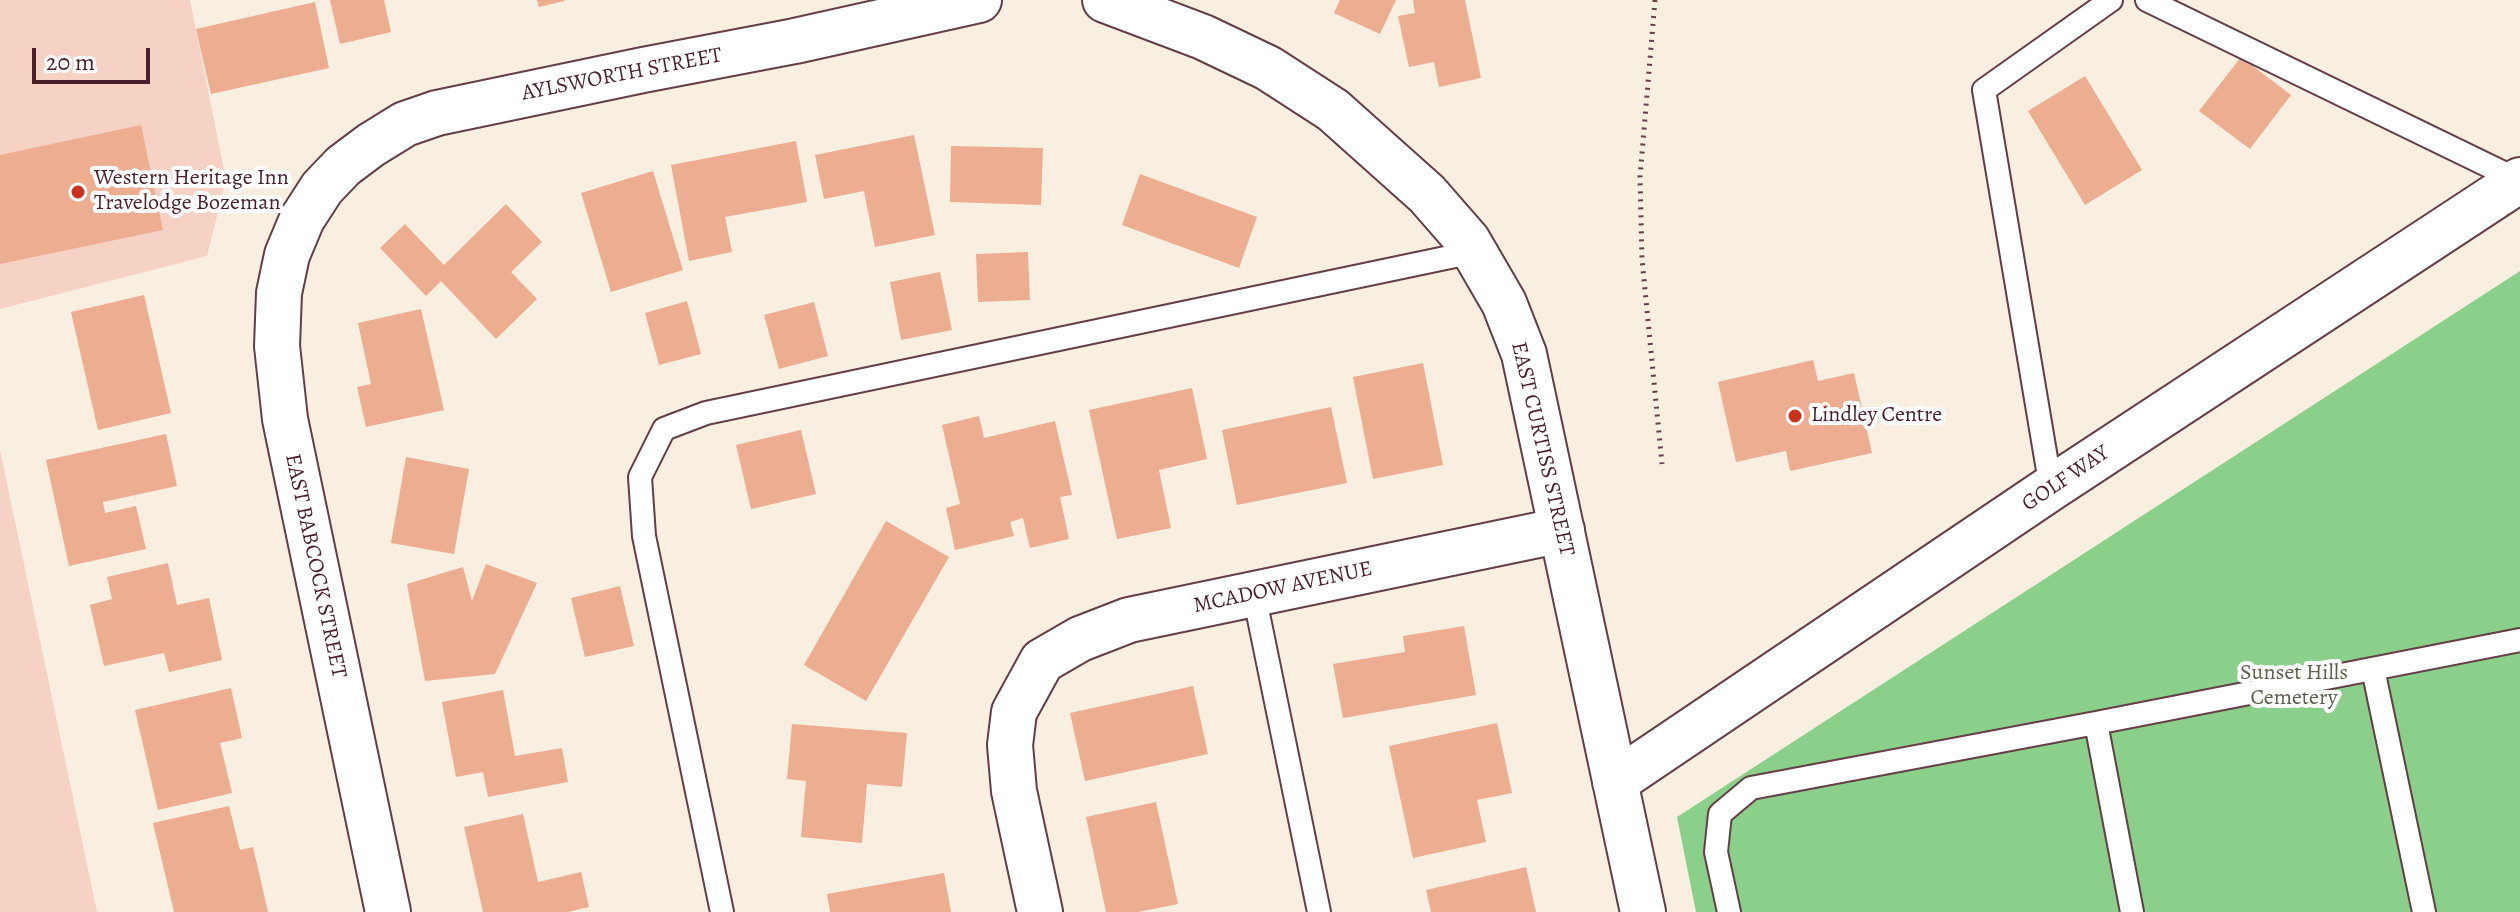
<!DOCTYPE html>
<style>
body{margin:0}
#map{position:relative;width:2520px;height:912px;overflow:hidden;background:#f8efe0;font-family:Alegreya,serif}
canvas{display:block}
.scale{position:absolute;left:32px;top:48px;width:118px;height:36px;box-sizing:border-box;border:4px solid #4a1f2b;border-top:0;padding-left:10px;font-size:24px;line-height:28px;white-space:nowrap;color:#4a1f2b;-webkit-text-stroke:6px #fff;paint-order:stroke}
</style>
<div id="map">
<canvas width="2520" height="912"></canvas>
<div class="scale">20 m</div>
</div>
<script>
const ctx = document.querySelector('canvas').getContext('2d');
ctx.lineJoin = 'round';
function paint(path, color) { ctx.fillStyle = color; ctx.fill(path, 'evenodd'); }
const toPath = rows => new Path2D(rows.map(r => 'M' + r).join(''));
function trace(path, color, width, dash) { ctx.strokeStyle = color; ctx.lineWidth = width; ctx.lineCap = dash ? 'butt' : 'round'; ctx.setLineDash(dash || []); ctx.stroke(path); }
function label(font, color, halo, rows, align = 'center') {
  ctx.font = font + ' Alegreya,serif'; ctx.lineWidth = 8; ctx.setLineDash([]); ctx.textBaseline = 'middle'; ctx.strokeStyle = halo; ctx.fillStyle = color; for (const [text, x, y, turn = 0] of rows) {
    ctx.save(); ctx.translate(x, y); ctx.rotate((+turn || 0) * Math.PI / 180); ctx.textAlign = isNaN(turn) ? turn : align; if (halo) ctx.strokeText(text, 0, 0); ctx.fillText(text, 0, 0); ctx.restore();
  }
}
const built = toPath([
 [0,0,190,0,226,180,207,256,0,309],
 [0,450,97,912,0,912]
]);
const green = toPath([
 [2520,271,2520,912,1696,912,1677,817]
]);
const building = toPath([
 [330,0,384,0,391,32,340,44],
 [537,0,564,0,564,1,539,7],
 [1340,0,1396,0,1380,34,1334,13],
 [1413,0,1465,0,1481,78,1439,87,1434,62,1409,67,1398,16,1415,13],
 [315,2,329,68,211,94,196,29],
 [2241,57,2291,95,2250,149,2199,111],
 [2085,76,2142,170,2085,205,2028,111],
 [141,125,163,230,0,264,0,155],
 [914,135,935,235,875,247,864,191,824,199,815,155],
 [796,141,807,202,725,217,732,252,689,261,671,165],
 [951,146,1043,148,1041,205,950,202],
 [653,171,683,270,611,292,581,193],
 [1140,174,1257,217,1239,268,1122,225],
 [506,204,542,242,511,272,537,299,496,339,441,281,426,296,380,248,405,224,444,265],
 [1028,252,1030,300,978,302,976,254],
 [940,272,952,330,901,340,890,282],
 [144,295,171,413,98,430,71,312],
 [687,301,701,354,659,365,645,313],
 [814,302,828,356,779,369,764,315],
 [421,309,444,410,366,427,357,387,371,384,358,323],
 [1813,360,1818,381,1854,373,1872,453,1790,471,1786,451,1736,462,1718,382],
 [1423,363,1443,465,1373,479,1353,377],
 [1192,388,1207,459,1159,470,1171,528,1117,539,1089,410],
 [1331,407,1347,483,1237,505,1222,430],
 [979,416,984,438,1055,421,1072,495,1060,497,1069,539,1030,548,1023,518,1010,522,1014,536,955,550,946,508,960,504,942,425],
 [801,430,816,494,751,509,736,445],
 [166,434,177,486,103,502,105,513,136,506,146,549,69,566,46,460],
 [406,457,469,469,454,554,391,543],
 [886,521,949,557,866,701,804,665],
 [168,563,177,605,209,598,222,660,169,672,164,653,104,666,90,605,112,599,107,577],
 [486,564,537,583,495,674,425,681,407,584,463,567,472,601],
 [620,586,634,646,585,657,571,598],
 [1464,626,1476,695,1343,718,1333,664,1405,652,1403,636],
 [1193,686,1208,754,1085,781,1070,713],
 [231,688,242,738,220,743,232,793,158,810,135,710],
 [503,690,515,756,562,748,568,782,488,797,483,772,456,777,442,702],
 [1497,723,1512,793,1477,800,1486,842,1413,858,1389,746],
 [792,724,907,733,902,787,867,784,862,843,801,837,806,781,787,779],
 [1156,802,1178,904,1138,912,1106,912,1086,817],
 [229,806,240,850,253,847,268,912,174,912,153,823],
 [523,814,538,882,581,872,589,907,568,912,483,912,464,827],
 [1526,867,1536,912,1431,912,1426,890],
 [944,873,951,912,830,912,827,894]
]);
const path = toPath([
 [1655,0,1640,177,1642,259,1662,464]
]);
const service = toPath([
 [2147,0,2520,181],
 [2051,488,1984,90,2111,0],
 [1254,594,1319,912],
 [2373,669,2424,912],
 [722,912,644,536,640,477,664,429,706,413,1474,252],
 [1729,912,1716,852,1720,814,1751,788,2096,723],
 [2132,912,2096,723,2520,640]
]);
const minor = toPath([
 [1105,0,1203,37,1268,68,1333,110,1427,194,1468,241,1504,303,1524,354,1643,912],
 [1615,782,2051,488,2520,180],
 [388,912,285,419,277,346,279,293,287,255,302,219,322,188,343,166,371,145,405,124,437,113,643,70,795,41,979,0],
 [1040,912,1014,791,1010,745,1014,712,1042,661,1080,639,1129,620,1562,530]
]);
const markers = [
 [78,192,8,"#c8321e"],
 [1795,416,8,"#c8321e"]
];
const streetNames = [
 ["AYLSWORTH STREET",622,75,-11],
 ["EAST CURTISS STREET",1542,449,77],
 ["GOLF WAY",2066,479,-34],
 ["EAST BABCOCK STREET",315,566,78],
 ["MCADOW AVENUE",1283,588,-12]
];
const poiNames = [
 ["Western Heritage Inn",94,179],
 ["Travelodge Bozeman",94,204],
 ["Lindley Centre",1811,416]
];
const parkNames = [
 ["Sunset Hills",2294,674],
 ["Cemetery",2294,699]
];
paint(built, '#f6d2c5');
paint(green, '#8bd08a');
paint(building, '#ecad91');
trace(service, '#643e46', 26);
trace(minor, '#643e46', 48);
trace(path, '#643e46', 5, [2, 6]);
trace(service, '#fff', 22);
trace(minor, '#fff', 44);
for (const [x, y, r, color] of markers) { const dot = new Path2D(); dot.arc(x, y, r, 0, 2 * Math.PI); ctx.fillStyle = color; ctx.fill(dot); trace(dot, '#fff', 3); }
label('22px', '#4a1f2b', '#fff', streetNames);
label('22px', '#4a1f2b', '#fff', poiNames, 'left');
label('22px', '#615d4c', '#fff', parkNames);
</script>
